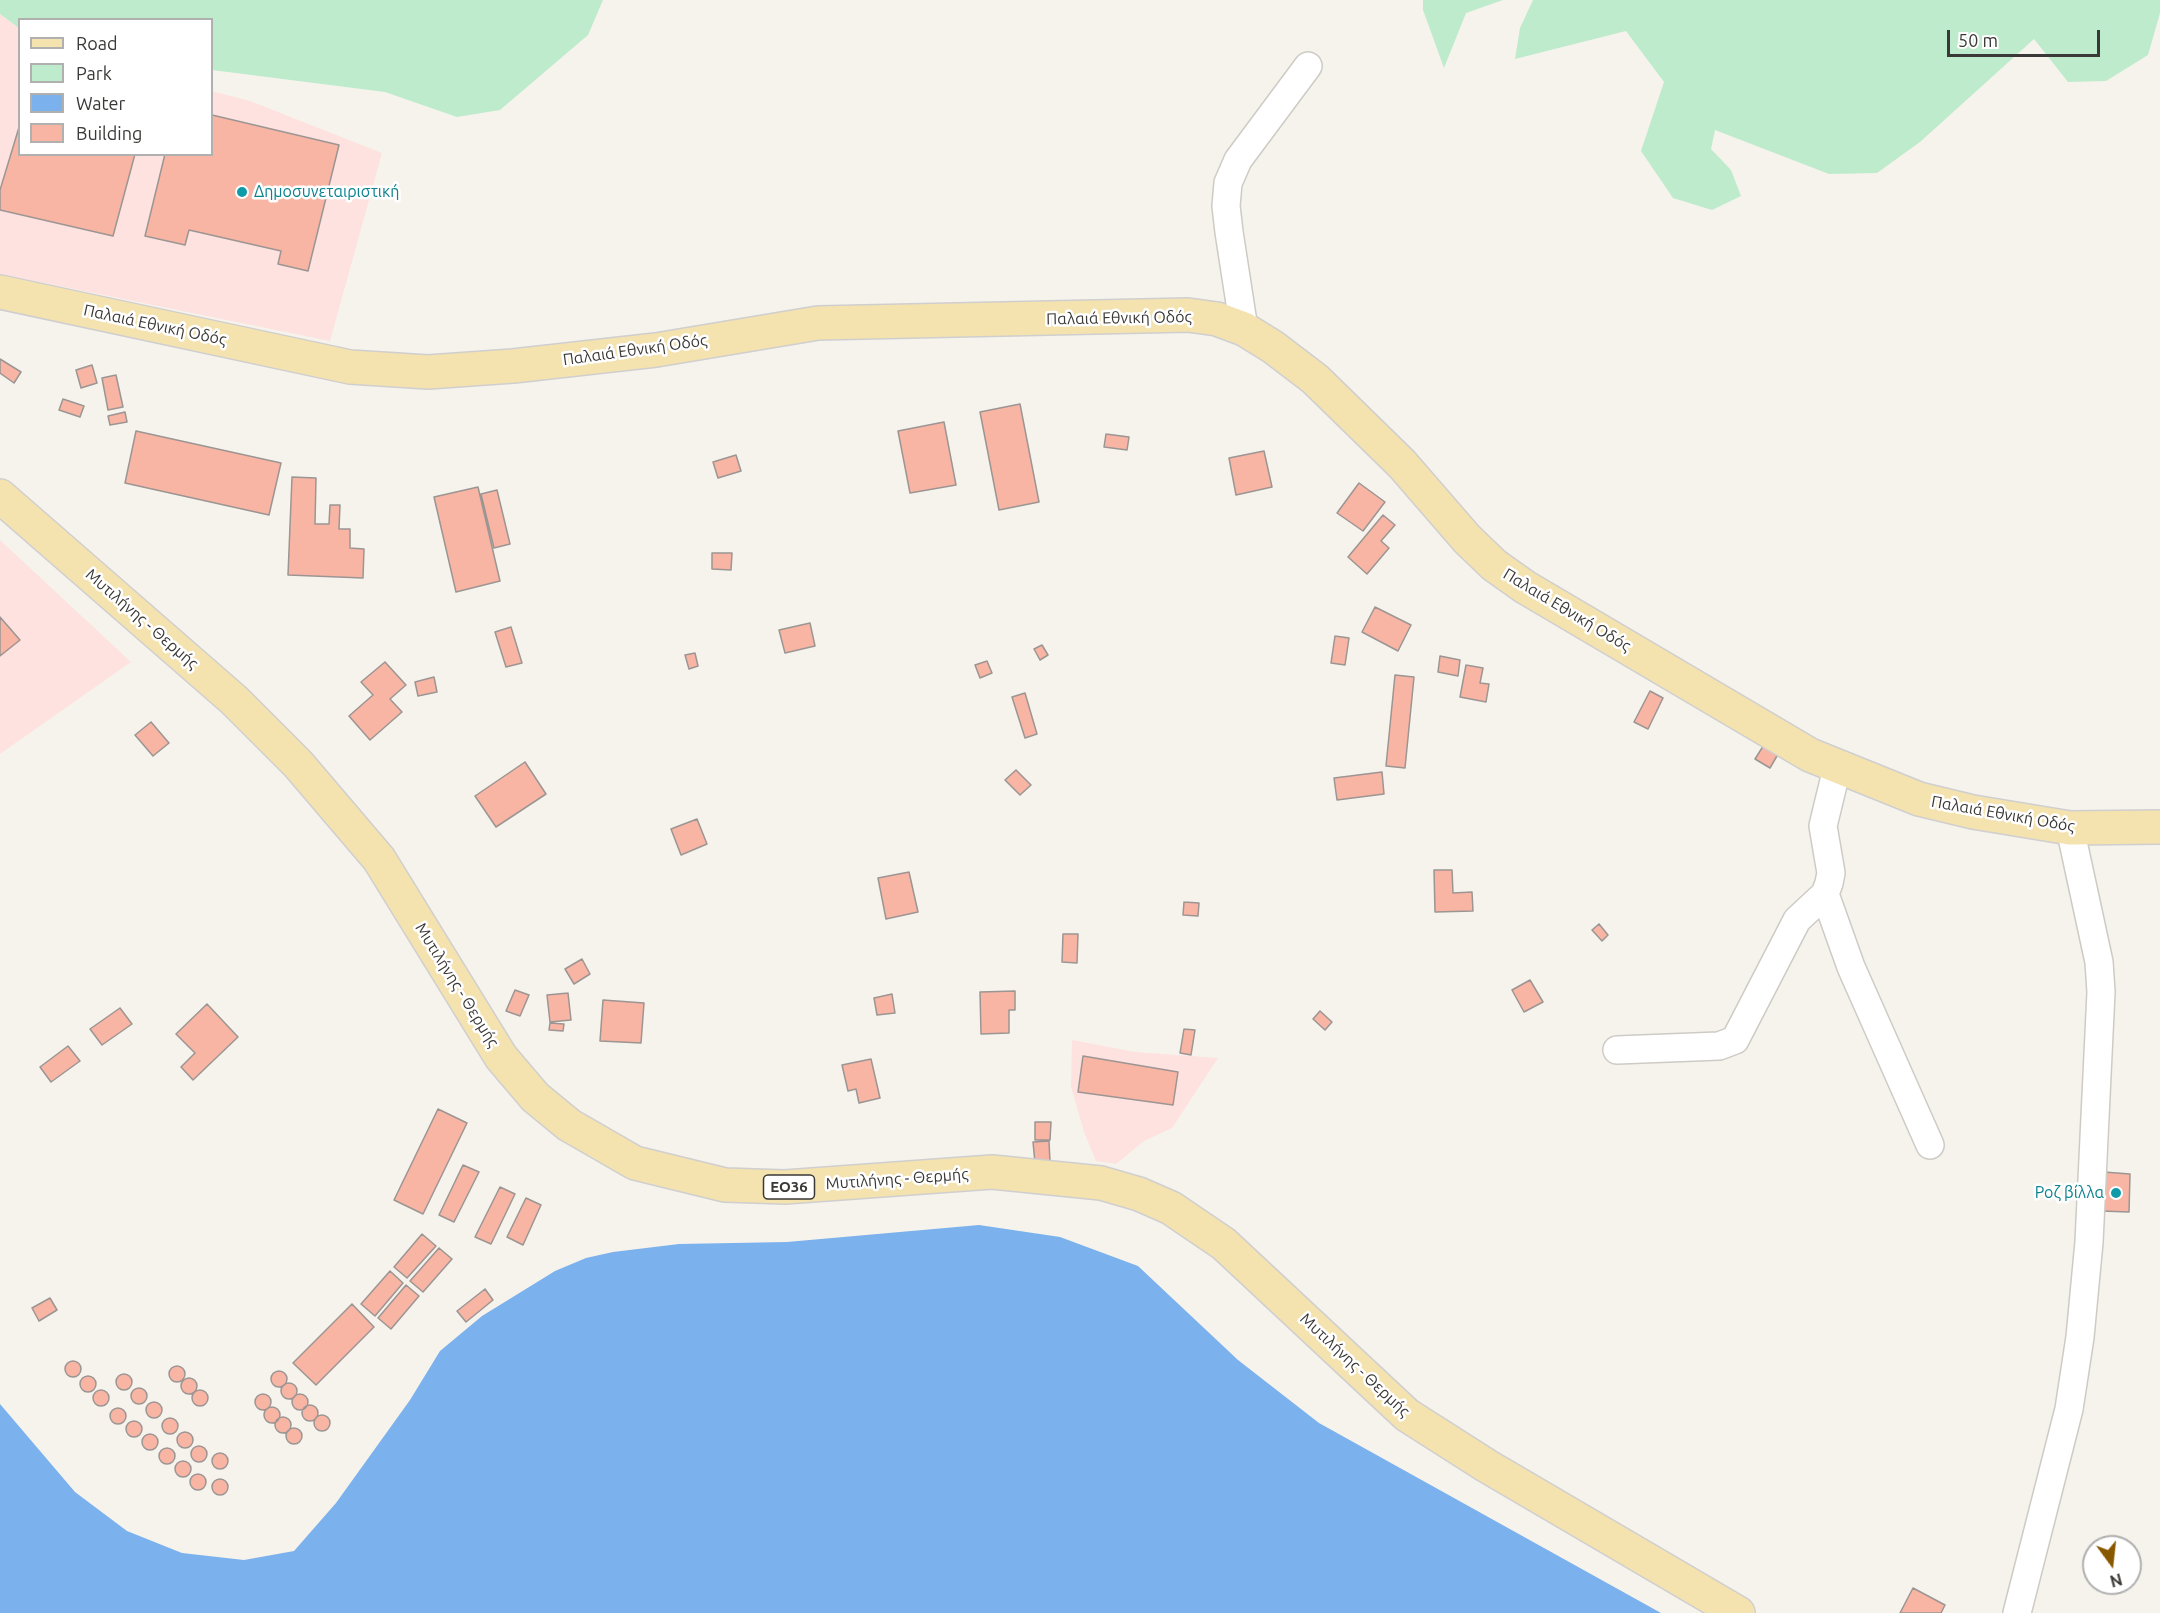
<!DOCTYPE html>
<meta charset="utf-8">
<style>
body{margin:0}
#map{position:relative;width:2160px;height:1613px;overflow:hidden;background:#f6f3ed;font-family:Ubuntu,sans-serif}
canvas{display:block}
.legend{position:absolute;left:18px;top:18px;width:195px;height:138px;box-sizing:border-box;background:#fff;border:2px solid #b0b0af;margin:0;padding:8px 10px;list-style:none;font-size:18px;color:#3a3937}
.legend li{display:flex;align-items:center;gap:12px;height:30px}
.legend b{width:30px;border:2px solid #b0b0af}
.north{position:absolute;left:2082px;top:1535px;width:60px;height:60px;box-sizing:border-box;background:#fff;border:2px solid #b0b0af;border-radius:50%;rotate:165deg;font-size:16px;font-weight:700;line-height:24px;text-align:center;color:#3a3937}
.north::after{content:'';display:block;margin:auto;width:21px;height:27px;background:#885800;clip-path:polygon(50% 0,100% 100%,50% 72%,0 100%)}
.scale{position:absolute;left:1947px;top:30px;width:153px;height:27px;box-sizing:border-box;border:3px solid #3a3937;border-top:0;padding-left:8px;font-size:18px;line-height:21px;white-space:nowrap;color:#3a3937;-webkit-text-stroke:4px #fff;paint-order:stroke}
</style>
<div id="map">
<canvas width="2160" height="1613"></canvas>
<ul class="legend">
<li><b style="height:8px;background:#f4e2af"></b>Road</li>
<li><b style="height:16px;background:#bdebcc"></b>Park</li>
<li><b style="height:16px;background:#7bb1ec"></b>Water</li>
<li><b style="height:16px;background:#f8b5a4"></b>Building</li>
</ul>
<div class="north">N</div>
<div class="scale">50 m</div>
</div>
<script>
const ctx = document.querySelector('canvas').getContext('2d');
ctx.lineJoin = 'round';
function paint(path, color) { ctx.fillStyle = color; ctx.fill(path, 'evenodd'); }
const toPath = rows => new Path2D(rows.map(r => 'M' + r).join(''));
function trace(path, color, width, dash) { ctx.strokeStyle = color; ctx.lineWidth = width; ctx.lineCap = dash ? 'butt' : 'round'; ctx.setLineDash(dash || []); ctx.stroke(path); }
function label(font, color, halo, rows, align = 'center') {
  ctx.font = font + ' Ubuntu,sans-serif'; ctx.lineWidth = 5; ctx.setLineDash([]); ctx.textBaseline = 'middle'; ctx.strokeStyle = halo; ctx.fillStyle = color; for (const [text, x, y, turn = 0] of rows) {
    ctx.save(); ctx.translate(x, y); ctx.rotate((+turn || 0) * Math.PI / 180); ctx.textAlign = isNaN(turn) ? turn : align; if (halo) ctx.strokeText(text, 0, 0); ctx.fillText(text, 0, 0); ctx.restore();
  }
}
const commercial = toPath([
 [0,14,19,28,20,154,212,154,212,91,250,101,382,153,330,341,0,274],
 [0,540,131,662,0,754],
 [1072,1040,1135,1052,1218,1058,1172,1128,1144,1141,1116,1164,1096,1161,1084,1132,1071,1087]
]);
const green = toPath([
 [0,0,603,0,588,35,500,110,457,117,385,92,212,70,212,20,20,20,19,28,0,14],
 [1423,0,1503,0,1466,13,1444,68,1423,10],
 [1533,0,2160,0,2160,13,2148,55,2106,81,2068,82,2034,39,1920,142,1877,173,1829,174,1715,130,1711,149,1731,170,1741,196,1712,210,1673,198,1641,151,1664,82,1626,31,1515,59,1520,28]
]);
const water = toPath([
 [979,1225,1060,1237,1138,1266,1238,1360,1319,1423,1661,1613,0,1613,0,1404,75,1492,127,1531,182,1553,244,1560,294,1551,336,1503,410,1400,440,1351,482,1316,555,1271,586,1258,613,1252,679,1244,787,1242]
]);
const building = toPath([
 [212,115,339,145,308,271,278,264,281,251,189,230,185,245,145,236,165,154,212,154,212,115],
 [20,124,20,154,135,154,113,236,0,210,0,190,20,124],
 [0,359,21,372,14,383,0,373,0,359],
 [92,365,97,383,81,388,76,370,92,365],
 [116,375,123,407,108,410,102,378,116,375],
 [63,399,84,406,80,417,59,410,63,399],
 [1020,404,1039,502,999,510,980,412,1020,404],
 [125,412,127,422,110,425,108,416,125,412],
 [944,422,956,485,910,493,898,431,944,422],
 [136,431,281,463,269,515,125,483,136,431],
 [1106,434,1129,437,1127,450,1104,447,1106,434],
 [1264,451,1272,487,1236,495,1229,458,1264,451],
 [736,455,741,471,718,478,713,462,736,455],
 [292,477,316,478,315,524,329,524,330,505,340,505,339,529,350,529,350,548,364,549,363,578,288,575,292,477],
 [1359,483,1385,502,1363,531,1337,513,1359,483],
 [478,487,500,581,456,592,434,497,478,487],
 [497,490,510,544,494,548,481,494,497,490],
 [1383,515,1395,525,1381,541,1389,548,1367,574,1348,557,1383,515],
 [712,553,732,553,731,570,712,569,712,553],
 [1375,607,1411,625,1398,651,1362,632,1375,607],
 [0,617,20,640,0,656,0,617],
 [810,623,815,646,785,653,779,630,810,623],
 [511,627,522,663,506,667,495,632,511,627],
 [1335,636,1349,638,1345,665,1331,663,1335,636],
 [1042,645,1048,655,1040,660,1034,649,1042,645],
 [695,653,698,666,689,669,685,655,695,653],
 [1440,656,1460,660,1458,676,1438,672,1440,656],
 [987,661,992,673,980,678,975,665,987,661],
 [385,662,406,685,390,699,402,712,370,740,349,716,373,695,361,682,385,662],
 [1466,665,1483,668,1480,683,1489,684,1486,702,1460,697,1466,665],
 [1395,675,1414,677,1405,768,1386,766,1395,675],
 [434,677,437,692,418,696,415,682,434,677],
 [1650,691,1663,698,1648,729,1634,722,1650,691],
 [1025,693,1037,734,1025,738,1012,697,1025,693],
 [151,722,169,743,153,756,135,735,151,722],
 [1767,740,1781,749,1770,768,1755,759,1767,740],
 [525,762,546,794,496,827,475,796,525,762],
 [1016,770,1031,785,1020,795,1005,780,1016,770],
 [1382,772,1384,794,1337,800,1334,778,1382,772],
 [697,819,707,844,681,855,671,829,697,819],
 [1434,870,1452,870,1453,893,1472,892,1473,911,1435,912,1434,870],
 [909,872,918,912,886,919,878,878,909,872],
 [1184,902,1199,903,1198,916,1183,915,1184,902],
 [1599,924,1608,935,1602,941,1592,930,1599,924],
 [1063,934,1078,934,1077,963,1062,962,1063,934],
 [582,959,590,974,574,984,565,969,582,959],
 [1530,980,1543,1002,1524,1012,1512,990,1530,980],
 [515,990,529,995,520,1016,506,1011,515,990],
 [1015,991,1015,1010,1009,1010,1009,1033,981,1034,980,992,1015,991],
 [568,993,571,1020,550,1022,547,995,568,993],
 [892,994,895,1013,877,1015,874,998,892,994],
 [603,1000,644,1003,641,1043,600,1041,603,1000],
 [207,1004,238,1037,193,1080,181,1067,195,1053,176,1034,207,1004],
 [120,1008,132,1024,102,1045,90,1029,120,1008],
 [1320,1011,1332,1022,1325,1030,1313,1019,1320,1011],
 [550,1023,564,1024,563,1031,549,1030,550,1023],
 [1184,1029,1195,1030,1191,1055,1180,1053,1184,1029],
 [68,1046,80,1061,51,1082,40,1067,68,1046],
 [1083,1056,1178,1072,1173,1105,1078,1092,1083,1056],
 [871,1059,880,1098,859,1103,856,1089,848,1091,842,1065,871,1059],
 [438,1109,467,1123,423,1214,394,1200,438,1109],
 [1035,1122,1051,1122,1050,1140,1035,1140,1035,1122],
 [1049,1141,1050,1162,1035,1163,1033,1142,1049,1141],
 [463,1165,479,1172,454,1222,439,1215,463,1165],
 [2104,1172,2130,1174,2129,1212,2101,1211,2104,1172],
 [500,1187,515,1194,491,1244,475,1237,500,1187],
 [526,1198,541,1205,523,1245,507,1237,526,1198],
 [422,1234,436,1246,407,1278,394,1267,422,1234],
 [439,1248,452,1259,423,1292,410,1281,439,1248],
 [390,1271,403,1283,375,1316,361,1304,390,1271],
 [406,1285,419,1296,391,1329,378,1318,406,1285],
 [485,1289,493,1300,466,1322,457,1311,485,1289],
 [50,1298,57,1310,39,1321,32,1308,50,1298],
 [352,1304,374,1327,316,1385,293,1363,352,1304],
 '65 1369a8 8 0 1 1 16 0a8 8 0 1 1-16 0Z',
 '169 1374a8 8 0 1 1 16 0a8 8 0 1 1-16 0Z',
 '271 1379a8 8 0 1 1 16 0a8 8 0 1 1-16 0Z',
 '116 1382a8 8 0 1 1 16 0a8 8 0 1 1-16 0Z',
 '80 1384a8 8 0 1 1 16 0a8 8 0 1 1-16 0Z',
 '181 1386a8 8 0 1 1 16 0a8 8 0 1 1-16 0Z',
 '281 1391a8 8 0 1 1 16 0a8 8 0 1 1-16 0Z',
 '131 1396a8 8 0 1 1 16 0a8 8 0 1 1-16 0Z',
 '93 1398a8 8 0 1 1 16 0a8 8 0 1 1-16 0Z',
 '192 1398a8 8 0 1 1 16 0a8 8 0 1 1-16 0Z',
 '255 1402a8 8 0 1 1 16 0a8 8 0 1 1-16 0Z',
 '292 1402a8 8 0 1 1 16 0a8 8 0 1 1-16 0Z',
 '146 1410a8 8 0 1 1 16 0a8 8 0 1 1-16 0Z',
 '302 1413a8 8 0 1 1 16 0a8 8 0 1 1-16 0Z',
 '264 1415a8 8 0 1 1 16 0a8 8 0 1 1-16 0Z',
 '110 1416a8 8 0 1 1 16 0a8 8 0 1 1-16 0Z',
 '314 1423a8 8 0 1 1 16 0a8 8 0 1 1-16 0Z',
 '275 1425a8 8 0 1 1 16 0a8 8 0 1 1-16 0Z',
 '162 1426a8 8 0 1 1 16 0a8 8 0 1 1-16 0Z',
 '126 1429a8 8 0 1 1 16 0a8 8 0 1 1-16 0Z',
 '286 1436a8 8 0 1 1 16 0a8 8 0 1 1-16 0Z',
 '177 1440a8 8 0 1 1 16 0a8 8 0 1 1-16 0Z',
 '142 1442a8 8 0 1 1 16 0a8 8 0 1 1-16 0Z',
 '191 1454a8 8 0 1 1 16 0a8 8 0 1 1-16 0Z',
 '159 1456a8 8 0 1 1 16 0a8 8 0 1 1-16 0Z',
 '212 1461a8 8 0 1 1 16 0a8 8 0 1 1-16 0Z',
 '175 1469a8 8 0 1 1 16 0a8 8 0 1 1-16 0Z',
 '190 1482a8 8 0 1 1 16 0a8 8 0 1 1-16 0Z',
 '212 1487a8 8 0 1 1 16 0a8 8 0 1 1-16 0Z',
 [1913,1588,1945,1605,1941,1613,1900,1613,1913,1588]
]);
const minor = toPath([
 [1244,329,1229,232,1226,206,1228,183,1238,160,1308,66],
 [1825,894,1851,967,1930,1145],
 [1617,1050,1719,1046,1735,1040,1797,920,1825,894,1829,883,1831,873,1823,826,1837,768],
 [2017,1613,2069,1409,2080,1337,2089,1242,2101,992,2099,962,2070,828]
]);
const major = toPath([
 [0,292,350,367,428,372,513,366,656,350,818,323,1188,315,1217,319,1244,329,1273,347,1315,379,1402,464,1467,539,1494,565,1525,587,1810,755,1919,799,1973,812,2070,828,2160,827],
 [0,496,234,700,298,764,379,859,501,1057,535,1097,569,1125,635,1163,725,1185,785,1187,992,1172,1101,1183,1139,1194,1171,1208,1224,1244,1407,1415,1487,1466,1738,1613]
]);
const markers = [
 [242,192,6,"#0f9aa8"],
 [2116,1193,6,"#0f9aa8"]
];
const shields = [
 [789,1187,51]
];
const shieldNames = [
 ["ΕΟ36",789,1187]
];
const cultureNames = [
 ["Δημοσυνεταιριστική",254,192],
 ["Ροζ βίλλα",2104,1193,"right"]
];
const streetNames = [
 ["Παλαιά Εθνική Οδός",1119,318,-1],
 ["Παλαιά Εθνική Οδός",155,325,12],
 ["Παλαιά Εθνική Οδός",635,350,-8],
 ["Παλαιά Εθνική Οδός",1567,610,31],
 ["Μυτιλήνης - Θερμής",142,619,41],
 ["Παλαιά Εθνική Οδός",2003,814,10],
 ["Μυτιλήνης - Θερμής",457,985,58],
 ["Μυτιλήνης - Θερμής",897,1179,-4],
 ["Μυτιλήνης - Θερμής",1355,1365,43]
];
paint(commercial, '#fde2df');
paint(green, '#bdebcc');
paint(water, '#7bb1ec');
paint(building, '#f8b5a4');
trace(building, '#9c9593', 1.5);
trace(minor, '#cecbc5', 30);
trace(major, '#d0cfcf', 36);
trace(minor, '#fff', 27);
trace(major, '#f4e2af', 33);
for (const [x, y, r, color] of markers) { const dot = new Path2D(); dot.arc(x, y, r, 0, 2 * Math.PI); ctx.fillStyle = color; ctx.fill(dot); trace(dot, '#fff', 2); }
for (const [x, y, w] of shields) { const box = new Path2D(); box.roundRect(x - w / 2, y - 12, w, 24, 4.5); ctx.fillStyle = '#fff'; ctx.fill(box); trace(box, '#3a3937', 1.5); }
label('bold 15px', '#3a3937', null, shieldNames);
label('16px', '#0d838f', '#fff', cultureNames, 'left');
label('16px', '#3a3937', '#fff', streetNames);
</script>
